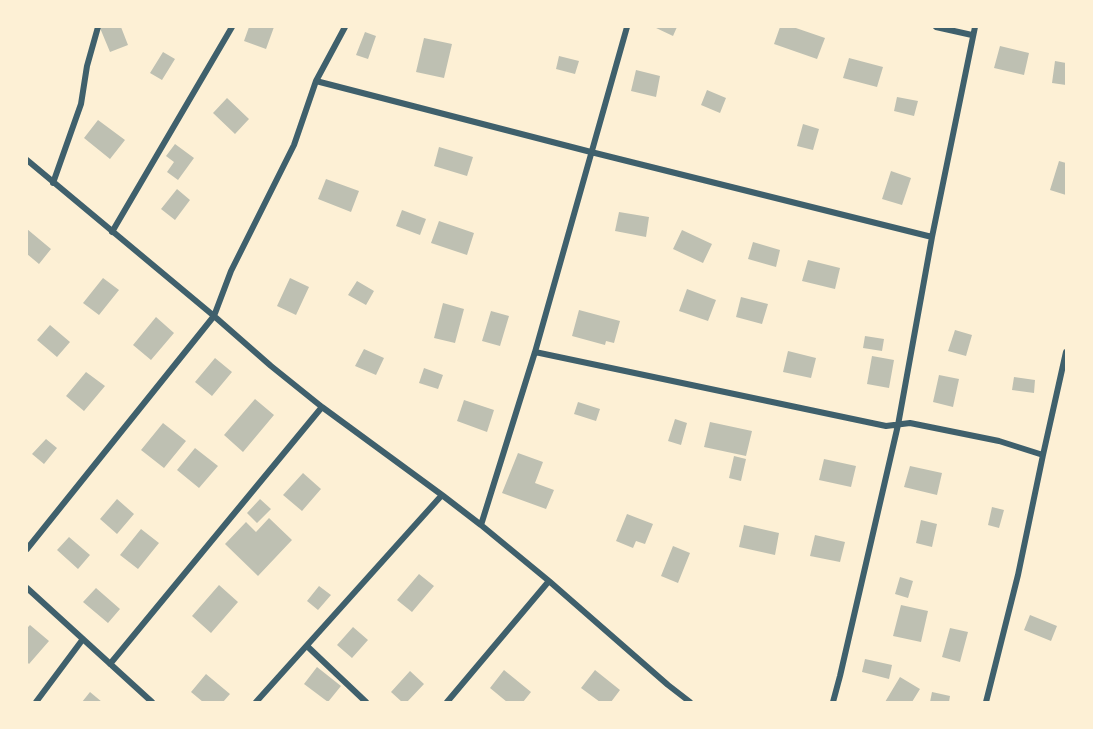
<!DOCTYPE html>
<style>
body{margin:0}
#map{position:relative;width:1093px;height:729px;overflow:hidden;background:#fdf0d5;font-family:Poppins,sans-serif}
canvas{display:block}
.frame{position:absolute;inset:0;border:28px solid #fdf0d5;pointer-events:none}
</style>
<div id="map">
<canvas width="1093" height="729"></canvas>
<div class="frame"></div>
</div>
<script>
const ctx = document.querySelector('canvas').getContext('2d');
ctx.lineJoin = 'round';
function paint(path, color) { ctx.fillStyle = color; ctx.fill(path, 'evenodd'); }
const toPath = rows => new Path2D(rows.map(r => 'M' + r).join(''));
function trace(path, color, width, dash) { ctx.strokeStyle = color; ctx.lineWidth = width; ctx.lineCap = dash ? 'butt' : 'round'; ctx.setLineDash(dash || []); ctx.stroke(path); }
const building = toPath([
 [102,27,121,27,128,45,110,52,100,28],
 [249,27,274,27,266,49,244,41],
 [654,27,677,27,673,36],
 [780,27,793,27,825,38,817,59,774,44],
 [365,32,376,36,368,59,356,55],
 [424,38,452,44,444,78,416,72],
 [1000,46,1029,53,1024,75,994,68],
 [163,52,175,59,162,80,150,73],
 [559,56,579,61,575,74,556,69],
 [849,58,883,67,877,87,843,78],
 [1055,61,1066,63,1066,85,1052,83],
 [636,70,660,76,656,97,631,91],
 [707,90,726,98,720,113,701,105],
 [897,97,918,101,914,116,894,111],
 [227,98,249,119,235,134,213,113],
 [98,120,125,140,110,159,84,138],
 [803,124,819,129,813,150,797,146],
 [175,144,194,158,178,180,167,172,174,162,166,156],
 [439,147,473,157,467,176,434,166],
 [1059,161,1066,163,1066,195,1050,190],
 [891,171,911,178,902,205,882,199],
 [326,179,359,191,351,212,318,199],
 [177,189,190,200,175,220,161,209],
 [402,210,426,219,420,235,396,226],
 [619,212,649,217,646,237,615,231],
 [439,221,474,233,467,255,431,243],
 [27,229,51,249,39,264,27,254],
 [682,230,712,244,703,263,673,249],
 [753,242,780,250,776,267,748,259],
 [808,260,840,268,835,289,802,281],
 [103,278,119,290,99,315,83,303],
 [290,278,309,287,296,315,277,306],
 [357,281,374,291,366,305,348,295],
 [687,289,716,300,708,321,679,311],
 [741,297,768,304,762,324,736,317],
 [443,303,464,309,455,343,434,338],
 [579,310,620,321,614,343,606,341,605,345,572,336],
 [491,311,509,316,500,346,482,341],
 [156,317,174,333,151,360,133,345],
 [50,325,70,342,57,357,37,340],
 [955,330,972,335,966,356,948,351],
 [865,336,884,339,882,351,863,348],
 [364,349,384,358,376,375,355,366],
 [788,351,816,358,811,378,783,372],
 [872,356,894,360,889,388,867,384],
 [215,358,232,372,212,396,195,382],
 [424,368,443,375,438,389,419,383],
 [86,372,105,386,84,411,66,396],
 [939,375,959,379,953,407,933,402],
 [1014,377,1035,380,1034,393,1012,390],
 [255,399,274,415,243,452,224,435],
 [464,400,494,410,487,432,457,421],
 [578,402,600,409,596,421,574,414],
 [675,419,687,423,681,445,668,441],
 [710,422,752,431,746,456,704,447],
 [163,423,186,441,164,468,141,450],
 [46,439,57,448,44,464,32,454],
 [195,448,218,466,199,488,177,470],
 [518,453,543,462,535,483,554,490,546,509,502,493],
 [734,456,746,459,741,481,729,478],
 [824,459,856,466,851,487,819,480],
 [910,466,942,473,937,495,904,487],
 [303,473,321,489,302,511,283,495],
 [117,499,134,514,117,534,100,519],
 [260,499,271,509,257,523,247,513],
 [992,507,1004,510,999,528,988,525],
 [627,514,653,524,645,544,636,541,633,548,616,541],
 [269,518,292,540,258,576,225,544,246,522,256,532],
 [921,520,937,524,932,547,916,543],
 [744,525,779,533,775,555,739,547],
 [141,529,159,543,138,569,120,555],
 [815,535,845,542,840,562,810,556],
 [69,537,90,555,78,569,57,550],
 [673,546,690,553,678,583,661,576],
 [419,574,434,586,412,612,397,600],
 [900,577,913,581,908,598,895,594],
 [219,585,238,602,211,633,192,616],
 [319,586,331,595,318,610,307,601],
 [96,588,120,609,108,623,83,602],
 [901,605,928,611,921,642,893,636],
 [1030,615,1057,626,1051,641,1024,630],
 [30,625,49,641,29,664,27,662,27,628],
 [353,627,368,640,352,658,337,645],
 [950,628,968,632,960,662,942,657],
 [865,659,892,665,889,679,862,672],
 [317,667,341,686,328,702,304,684],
 [504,670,531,692,523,702,507,702,490,688],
 [595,670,620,690,611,702,600,702,581,688],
 [410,671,424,684,407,702,402,702,391,692],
 [206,674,230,694,223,702,203,702,191,692],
 [900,677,920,689,912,702,885,702],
 [90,692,102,702,82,702],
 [932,692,950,696,949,702,930,702]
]);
const minor = toPath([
 [936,27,972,35],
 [316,81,591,152,932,237],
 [27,160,214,316,271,366,322,407,442,495,481,525,549,581,668,685,690,702],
 [53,183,81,104,87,66,98,27],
 [112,232,232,27],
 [535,352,886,426,910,423,999,441,1043,455],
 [481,525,535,352,627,27],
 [27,549,214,316,231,271,294,145,316,81,345,27],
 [27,588,152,702],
 [307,646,366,702],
 [110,664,322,407],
 [36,702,83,639],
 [256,702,442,495],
 [447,702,549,581],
 [833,702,840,676,898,425,932,237,975,27],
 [986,702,1018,575,1043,455,1066,352]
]);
paint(building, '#bec0b2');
trace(minor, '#3f606c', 6);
</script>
